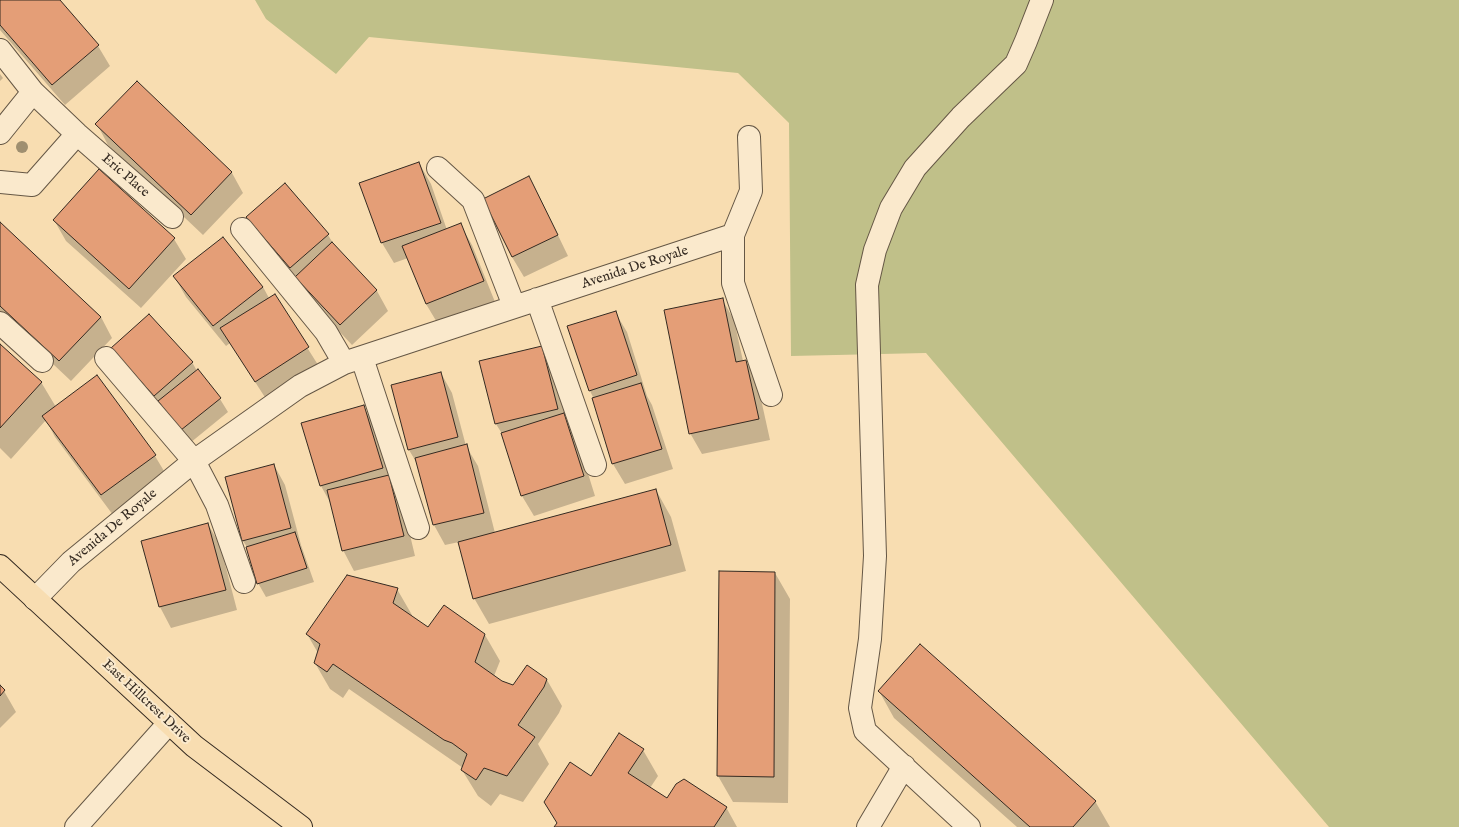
<!DOCTYPE html>
<style>
body{margin:0}
canvas{display:block;background:#f8ddb1}
</style>
<canvas width="1459" height="827"></canvas>
<script>
const ctx = document.querySelector('canvas').getContext('2d');
ctx.lineJoin = 'round';
function paint(path, color) { ctx.fillStyle = color; ctx.fill(path, 'evenodd'); }
const toPath = rows => new Path2D(rows.map(r => 'M' + r).join(''));
function trace(path, color, width, dash) { ctx.strokeStyle = color; ctx.lineWidth = width; ctx.lineCap = dash ? 'butt' : 'round'; ctx.setLineDash(dash || []); ctx.stroke(path); }
function label(font, color, halo, rows, align = 'center') {
  ctx.font = font + ' "IM FELL English",serif'; ctx.lineWidth = 4; ctx.setLineDash([]); ctx.textBaseline = 'middle'; ctx.strokeStyle = halo; ctx.fillStyle = color; for (const [text, x, y, turn = 0] of rows) {
    ctx.save(); ctx.translate(x, y); ctx.rotate((+turn || 0) * Math.PI / 180); ctx.textAlign = isNaN(turn) ? turn : align; if (halo) ctx.strokeText(text, 0, 0); ctx.fillText(text, 0, 0); ctx.restore();
  }
}
const green = toPath([
 [255,0,1459,0,1459,827,1329,827,926,353,791,356,789,123,738,73,369,37,336,74,266,19]
]);
const shadow = toPath([
 [0,0,59,0,98,46,110,66,65,105,0,30],
 [0,74,3,78,0,81],
 [137,83,232,173,243,193,203,235,108,145,97,124],
 [419,163,431,184,447,230,460,224,472,245,495,302,438,324,426,304,408,258,394,263,382,243,361,184],
 [528,177,540,198,568,256,524,277,512,257,484,199],
 [285,185,328,235,336,248,377,291,388,311,352,345,308,298,260,238,248,217],
 [54,220,174,239,186,259,141,308,66,241],
 [0,223,101,317,112,338,71,381,0,314],
 [223,238,263,287,269,298,274,295,320,368,268,402,230,343,226,346,186,297,174,276],
 [722,299,734,320,743,361,746,361,757,381,770,440,702,454,690,433],
 [615,312,627,332,647,396,652,405,673,469,625,484,613,464,594,399,590,391],
 [0,345,41,382,56,407,97,377,155,456,167,476,113,515,55,437,46,420,11,459,0,448],
 [542,347,554,367,566,419,576,435,595,496,534,516,522,496,504,437,496,424],
 [192,362,197,371,220,399,228,412,190,443,124,369],
 [441,373,452,393,466,446,478,466,495,533,656,490,671,517,686,571,489,624,474,598,459,542,445,545,434,525,418,465,409,450],
 [363,406,375,426,401,497,415,556,354,571,343,550,331,504,321,486],
 [274,465,285,485,301,545,314,582,266,597,258,583,247,547,243,541,226,477],
 [208,524,220,545,237,610,171,628,160,607,142,541],
 [775,573,790,599,788,803,733,802,718,776],
 [397,589,412,615,412,617,428,628,485,635,500,661,494,676,502,682,514,686,547,680,562,706,559,713,538,744,549,764,523,802,500,794,491,806,478,796,462,770,463,768,349,689,343,698,330,689,315,663,318,653,307,634],
 [0,687,4,691,16,712,0,728],
 [879,691,1095,801,1110,827,1017,827,894,718],
 [643,750,658,776,650,788,668,799,726,807,737,827,556,827,558,824,545,802]
]);
const building = toPath([
 [0,0,60,0,99,45,52,85,0,25,0,0],
 [137,81,232,172,191,215,95,124,137,81],
 [419,162,441,223,381,243,359,183,419,162],
 [99,169,175,238,129,289,53,220,99,169],
 [529,176,558,235,512,257,483,199,529,176],
 [285,183,329,234,290,268,246,217,285,183],
 [0,222,101,317,59,361,0,306,0,222],
 [461,223,484,281,426,304,402,246,461,223],
 [223,237,263,287,213,326,173,276,223,237],
 [332,242,377,290,340,325,295,277,332,242],
 [275,294,309,347,255,382,220,328,275,294],
 [723,298,736,362,746,360,759,419,689,434,664,310,723,298],
 [616,311,637,375,589,391,567,326,616,311],
 [149,314,193,362,154,396,111,348,149,314],
 [0,344,42,382,0,428,0,344],
 [542,346,558,409,495,424,479,361,542,346],
 [198,369,221,398,181,430,158,401,198,369],
 [441,372,458,437,408,450,391,385,441,372],
 [97,375,156,455,101,495,42,416,97,375],
 [641,383,662,449,612,464,592,398,641,383],
 [364,405,383,468,320,486,301,423,364,405],
 [564,413,584,476,521,496,501,433,564,413],
 [467,444,484,513,433,525,415,458,467,444],
 [274,464,291,528,242,541,225,477,274,464],
 [389,475,404,536,342,551,327,490,389,475],
 [656,489,671,545,473,599,458,542,656,489],
 [208,523,226,590,159,607,141,541,208,523],
 [295,532,307,568,257,584,246,547,295,532],
 [719,571,775,572,774,777,717,776,719,571],
 [347,575,398,588,393,603,428,627,444,605,485,634,475,662,502,681,513,685,527,665,547,679,544,687,518,725,535,737,507,776,484,768,476,780,461,770,467,754,452,743,444,740,333,664,327,672,314,663,320,644,306,634,347,575],
 [920,644,1096,801,1073,827,1030,827,878,691,920,644],
 [0,685,5,690,0,696,0,685],
 [619,733,644,749,628,773,667,798,676,784,684,779,727,807,714,827,554,827,557,823,544,802,570,762,591,776,619,733]
]);
const minor = toPath([
 [0,50,33,92,77,134,172,217],
 [0,133,33,92],
 [749,137,751,191,733,235,733,283,771,395],
 [438,168,473,200,514,306],
 [0,182,32,185,77,134],
 [242,229,326,332,344,363],
 [537,299,595,465],
 [0,323,42,361],
 [106,358,194,461,217,505,244,582],
 [362,358,418,528],
 [35,599,71,562,194,461,300,386,344,363,733,235],
 [76,827,169,723],
 [868,827,904,766],
 [969,827,865,731,860,708,870,639,875,556,867,285,875,250,891,208,915,168,961,117,1016,64,1026,41,1042,0]
]);
const major = toPath([
 [0,566,194,746,301,827]
]);
const trees = [
 [22,147]
];
const streetNames = [
 ["Eric Place",125,176,41],
 ["Avenida De Royale",635,268,-18],
 ["Avenida De Royale",113,528,-40],
 ["East Hillcrest Drive",146,702,43]
];
paint(green, '#c0c089');
paint(shadow, '#0003');
paint(building, '#e49e77');
trace(building, '#342a21', 1);
trace(minor, '#655745', 24);
trace(major, '#342a21', 24);
trace(minor, '#fae9cc', 22);
trace(major, '#f8ddb1', 22);
ctx.fillStyle = '#9f8f70';
for (const [x, y] of trees) { ctx.beginPath(); ctx.arc(x, y, 6, 0, 2 * Math.PI); ctx.fill(); }
label('14px', '#342a21', '#fae9cc', streetNames);
</script>
